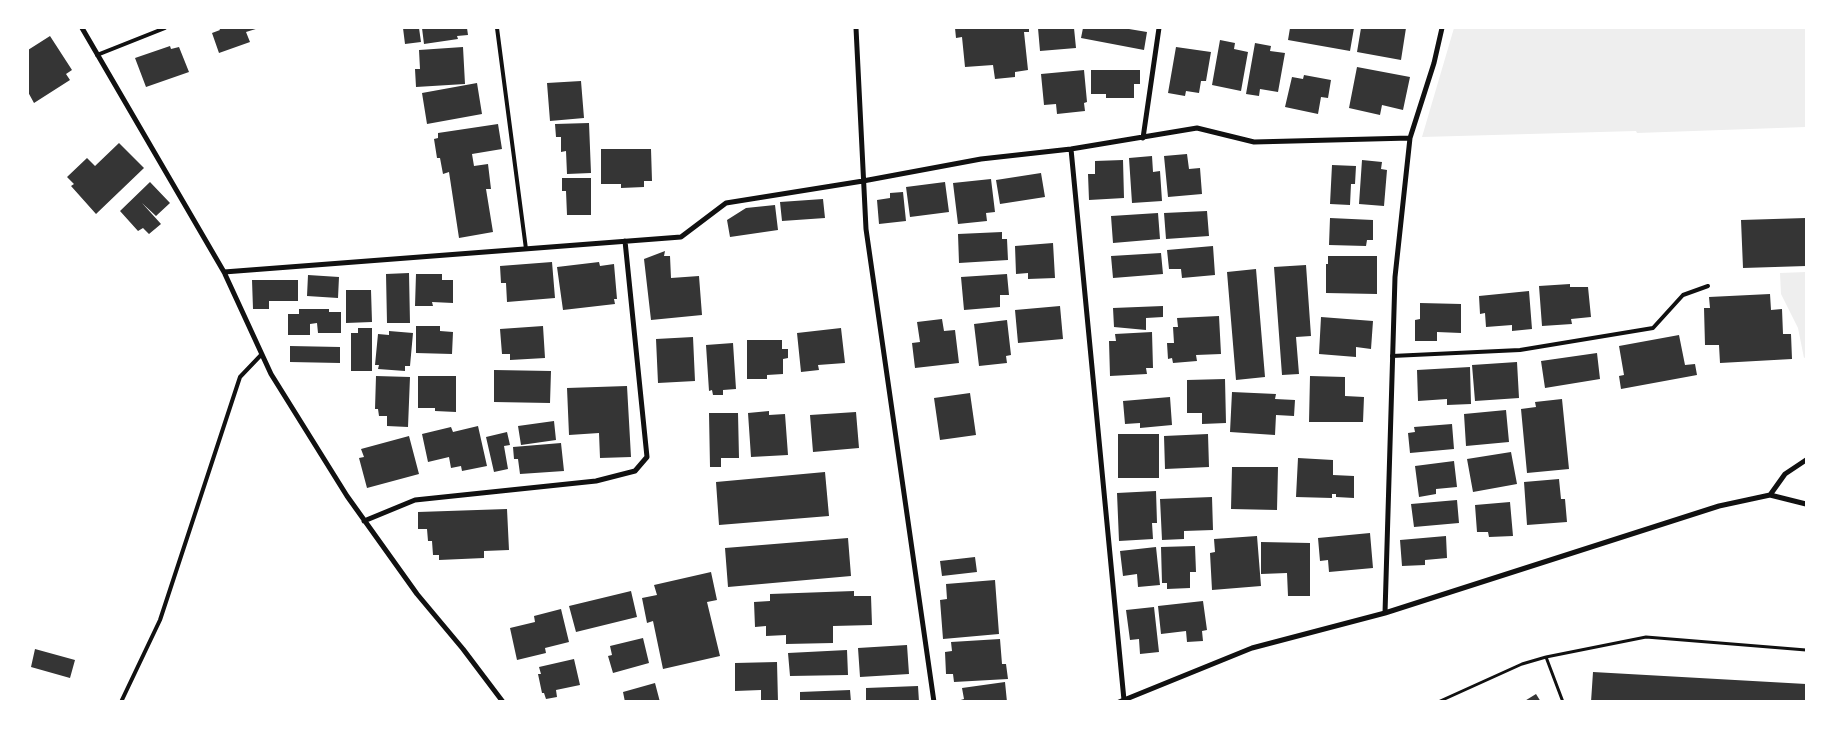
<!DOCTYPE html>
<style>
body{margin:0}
#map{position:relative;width:1834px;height:729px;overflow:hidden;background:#fff;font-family:Poppins,sans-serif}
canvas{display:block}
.frame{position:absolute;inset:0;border:29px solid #fff;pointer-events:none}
</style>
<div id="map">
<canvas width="1834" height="729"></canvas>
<div class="frame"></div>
</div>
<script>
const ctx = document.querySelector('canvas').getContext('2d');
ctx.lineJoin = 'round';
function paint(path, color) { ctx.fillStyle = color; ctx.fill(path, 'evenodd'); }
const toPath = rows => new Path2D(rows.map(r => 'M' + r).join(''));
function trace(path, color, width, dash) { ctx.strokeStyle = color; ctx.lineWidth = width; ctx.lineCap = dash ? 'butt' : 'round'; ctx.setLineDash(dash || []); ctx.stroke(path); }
const green = toPath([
 [1454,28,1806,28,1806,127,1637,133,1636,131,1422,137],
 [1806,272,1806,357,1804,358,1798,328,1781,294,1780,273]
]);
const building = toPath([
 [219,28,259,28,246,32,250,42,219,53,212,33,220,30],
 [403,28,419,28,421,42,405,44],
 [422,28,467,28,468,35,457,36,458,39,424,44],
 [955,28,1029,28,1029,32,1024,32,1028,70,1015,72,1015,77,995,79,993,65,965,67,962,37,956,38],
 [1038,28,1074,28,1076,48,1040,51],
 [1083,28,1123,28,1147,32,1144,50,1081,38],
 [1290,28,1354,28,1350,51,1288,40],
 [1361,28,1406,28,1401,60,1357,52],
 [50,36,72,70,66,74,70,80,34,103,28,92,28,50],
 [1220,40,1235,43,1234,49,1248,52,1241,91,1212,85],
 [1255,43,1271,46,1270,51,1285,53,1278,92,1260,89,1259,96,1246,94],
 [170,46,171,49,179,47,189,72,146,87,135,58],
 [463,47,465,84,416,87,415,69,420,69,419,50],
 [1176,47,1211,52,1206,81,1201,81,1199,93,1186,91,1185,96,1168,93],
 [1357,67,1410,77,1403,110,1382,105,1380,115,1349,108],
 [1084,70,1087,102,1084,103,1085,111,1057,114,1056,104,1044,105,1041,74],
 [1091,70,1140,70,1140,84,1134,84,1134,98,1106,98,1106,94,1091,94],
 [1304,75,1331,80,1328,98,1321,97,1318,114,1285,107,1292,77,1303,79],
 [581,81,584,118,550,121,547,83],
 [477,83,482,114,427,124,422,93],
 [589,123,591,173,567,174,566,151,561,152,561,137,556,137,555,124],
 [498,124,502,149,472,154,474,166,488,164,491,189,486,189,493,232,459,238,449,172,443,174,440,158,437,158,434,139,438,138,438,133],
 [119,143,144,168,96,214,71,186,74,184,67,177,87,158,95,166],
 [601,149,651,149,652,181,644,181,644,187,621,188,621,184,601,184],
 [1187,154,1189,169,1200,168,1202,194,1168,197,1164,156],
 [1152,156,1153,172,1160,171,1162,201,1132,203,1129,158],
 [1123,160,1124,198,1089,200,1088,174,1095,174,1095,161],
 [1362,160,1382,162,1381,169,1387,170,1384,206,1359,204],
 [1332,165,1356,166,1355,184,1351,184,1350,205,1330,204],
 [1041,173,1045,197,1000,204,996,180],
 [562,178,591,178,591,215,567,215,566,191,562,191],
 [991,179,995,212,986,213,987,221,958,224,953,183],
 [150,182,170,203,156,216,142,203,161,224,149,234,143,228,138,231,120,211],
 [945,182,949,212,910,217,906,187],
 [903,192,906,221,879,224,877,200,890,198,890,193],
 [823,199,825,218,782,221,780,202],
 [775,205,778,230,730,237,727,220,746,208],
 [1207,211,1209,236,1166,239,1164,213],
 [1158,213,1160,239,1113,243,1111,216],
 [1330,218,1373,220,1373,240,1367,240,1366,246,1329,245],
 [1806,218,1806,266,1743,268,1741,220],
 [1002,232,1002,239,1007,239,1008,260,959,263,958,234],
 [1053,243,1055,278,1028,279,1028,273,1016,274,1015,246],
 [1213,246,1215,275,1182,278,1181,269,1169,269,1167,250],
 [665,251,664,256,670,256,671,278,699,276,702,315,651,320,644,259],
 [1161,253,1163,274,1113,278,1111,256],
 [1328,256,1377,256,1377,294,1326,293,1326,264,1328,264],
 [552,262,555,298,507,302,506,283,501,283,500,266],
 [599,262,600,266,614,264,617,299,614,299,615,304,563,310,557,267],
 [1306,265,1311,336,1296,337,1299,374,1282,375,1274,267],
 [1256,269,1265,377,1236,380,1227,272],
 [409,273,410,323,387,323,386,274],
 [416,274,442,274,442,280,453,280,453,303,432,302,433,306,415,306],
 [1007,274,1009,295,1000,295,1000,307,964,310,961,277],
 [308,275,339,277,338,298,307,296],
 [252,280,298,280,298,301,269,301,269,309,253,309],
 [1570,284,1570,287,1588,287,1591,317,1571,319,1572,324,1542,326,1539,286],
 [346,290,371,290,372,322,346,323],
 [1529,291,1532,329,1512,331,1512,325,1486,327,1485,313,1480,314,1479,296],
 [1770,294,1771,310,1782,309,1783,334,1791,334,1792,359,1720,363,1719,345,1705,345,1704,308,1710,308,1709,297],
 [1420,303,1461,304,1461,333,1437,332,1437,341,1415,341,1415,320,1420,319],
 [1060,306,1063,339,1018,343,1015,310],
 [1163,306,1163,317,1146,318,1146,330,1114,327,1113,308],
 [299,309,329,309,329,312,341,312,341,333,318,333,317,323,310,324,310,335,288,335,288,314,299,314],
 [1219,316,1221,354,1196,355,1197,361,1173,363,1172,358,1168,359,1167,343,1174,343,1173,327,1178,327,1177,318],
 [1321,317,1373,321,1371,349,1356,347,1356,357,1319,354],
 [942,319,944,331,955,330,959,363,915,368,912,343,920,342,917,322],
 [1007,320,1011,355,1006,356,1007,363,979,366,974,324],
 [416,326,440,326,440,331,453,332,452,354,416,353],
 [543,326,545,358,510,360,510,354,502,354,500,329],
 [358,328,372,328,372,371,351,371,351,333,358,333],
 [841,328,845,363,818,365,819,370,801,372,797,333],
 [389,331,413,333,410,366,405,366,405,371,378,369,379,365,375,365,378,334,389,335],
 [1152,332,1153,368,1146,368,1147,374,1110,376,1109,341,1116,341,1115,334],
 [1679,335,1685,365,1695,364,1697,375,1621,389,1619,376,1624,375,1619,346],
 [693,337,695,381,658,383,656,339],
 [747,340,782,340,782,349,788,349,788,358,783,359,783,374,767,375,767,379,747,379],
 [733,343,736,389,723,390,723,395,713,395,712,390,709,391,706,345],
 [290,346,340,347,340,363,290,362],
 [1597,353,1600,379,1545,388,1541,361],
 [1517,362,1519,398,1475,401,1472,365],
 [1470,367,1471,404,1447,405,1447,399,1418,401,1417,370],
 [494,370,551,371,550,403,494,402],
 [376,376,410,377,408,427,387,426,387,416,379,416,378,409,375,409],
 [418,376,456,376,456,412,435,411,435,408,418,408],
 [1310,376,1345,377,1345,396,1364,397,1363,422,1309,422],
 [1225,379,1226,423,1202,424,1202,413,1187,413,1187,380],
 [627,386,631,457,600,458,599,433,569,435,567,388],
 [1232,392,1276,394,1275,399,1295,400,1294,416,1276,415,1275,435,1230,432],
 [970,393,976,435,940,440,934,398],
 [1170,397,1172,425,1140,428,1140,423,1125,424,1123,401],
 [1562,399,1569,469,1527,473,1521,409,1536,407,1535,402],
 [1506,410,1509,442,1466,446,1464,414],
 [769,411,769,415,785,414,788,455,751,457,748,413],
 [856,412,859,448,813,452,810,415],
 [709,413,738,413,739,458,721,458,721,467,710,467],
 [554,421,556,440,521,445,518,426],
 [1452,424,1454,449,1410,453,1408,433,1415,432,1414,427],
 [478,426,487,466,462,471,461,466,451,468,449,457,428,462,422,434,451,427,453,432],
 [507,432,510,445,504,446,508,469,494,472,486,437],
 [1118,434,1159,434,1159,478,1118,478],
 [1208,434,1209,467,1165,469,1164,436],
 [409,436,419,474,367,488,359,458,364,457,361,449],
 [561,443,564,471,520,474,518,459,514,459,513,447],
 [1511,452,1517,484,1473,492,1467,459],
 [1298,458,1333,460,1333,475,1354,476,1354,498,1336,497,1336,494,1332,494,1332,498,1296,497],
 [1454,461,1457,487,1436,489,1436,494,1419,497,1415,466],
 [1232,467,1278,467,1277,510,1231,509],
 [825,472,829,516,719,525,716,482],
 [1559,479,1561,499,1565,499,1567,522,1527,525,1524,482],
 [1156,491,1157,523,1152,523,1153,539,1119,541,1117,493],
 [1212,497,1213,530,1184,531,1184,539,1162,540,1160,499],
 [1457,500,1459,523,1414,527,1411,504],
 [1510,502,1513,536,1489,537,1488,532,1477,532,1475,505],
 [507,509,509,550,484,551,484,558,439,560,439,555,433,555,432,541,428,541,427,529,418,529,418,512],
 [1370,533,1373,568,1329,572,1328,560,1320,561,1318,538],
 [1257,536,1261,586,1212,590,1210,553,1215,552,1214,539],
 [1446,536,1447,558,1425,560,1425,565,1402,566,1400,540],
 [848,538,851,576,728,587,725,548],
 [1261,542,1310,543,1310,596,1288,596,1287,573,1261,574],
 [1195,546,1196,572,1190,572,1190,588,1167,589,1167,583,1162,583,1161,547],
 [1156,547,1160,585,1138,587,1137,574,1123,576,1120,551],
 [975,557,977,572,942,576,940,561],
 [711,572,717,600,707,602,720,656,663,669,653,621,647,623,642,598,657,595,654,585],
 [995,580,999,634,943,639,940,600,947,599,946,584],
 [631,591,637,617,576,632,569,606],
 [854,591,854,596,871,596,872,625,833,626,833,643,786,644,786,635,766,636,766,626,755,627,754,602,770,601,770,594],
 [1203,601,1207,630,1202,631,1203,641,1187,642,1186,631,1161,634,1158,606],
 [1154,607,1159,652,1140,654,1139,639,1130,640,1126,610],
 [561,609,569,642,545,648,546,653,517,660,510,628,535,622,534,616],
 [643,638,649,663,613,673,608,656,612,655,610,646],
 [1000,639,1002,664,1006,664,1008,679,954,682,953,674,946,674,945,652,952,651,951,642],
 [907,645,909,674,860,677,858,648],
 [35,649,75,660,70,678,31,667],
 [847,650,848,675,790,676,788,653],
 [574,659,580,685,556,690,557,697,546,699,544,693,542,693,538,674,541,674,539,667],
 [777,662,778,702,761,702,761,690,735,691,735,663],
 [1593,672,1806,684,1806,702,1591,702],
 [1005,682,1007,702,954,702,964,699,962,688],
 [655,683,660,702,625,702,623,692],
 [918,686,919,702,866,702,866,688],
 [850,690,851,702,800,702,800,692],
 [1536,694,1541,702,1523,702]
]);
const path = toPath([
 [1546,657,1563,702],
 [1438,702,1522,664,1546,657,1646,637,1806,650]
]);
const service = toPath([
 [497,28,526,249],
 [97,55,165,28],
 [1392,356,1520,350,1653,328,1683,295,1708,286],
 [121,702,160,620,240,377,261,355]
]);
const minor = toPath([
 [82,28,224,272,271,374,347,496,417,594,463,649,503,702],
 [856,28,866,229,934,702],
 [1143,138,1159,28],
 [1071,149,1124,700],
 [224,272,681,237,726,203,863,181,981,159,1071,149,1197,128,1254,142,1410,138],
 [1770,495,1785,474,1806,460],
 [364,521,415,500,596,481,635,471,647,457,625,241],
 [1385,613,1395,277,1410,138,1434,63,1442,28],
 [1119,702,1252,648,1385,613,1719,506,1770,495,1806,504]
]);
paint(green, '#eee');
paint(building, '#353535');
trace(path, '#111', 3);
trace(service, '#111', 4);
trace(minor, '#111', 5);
</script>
